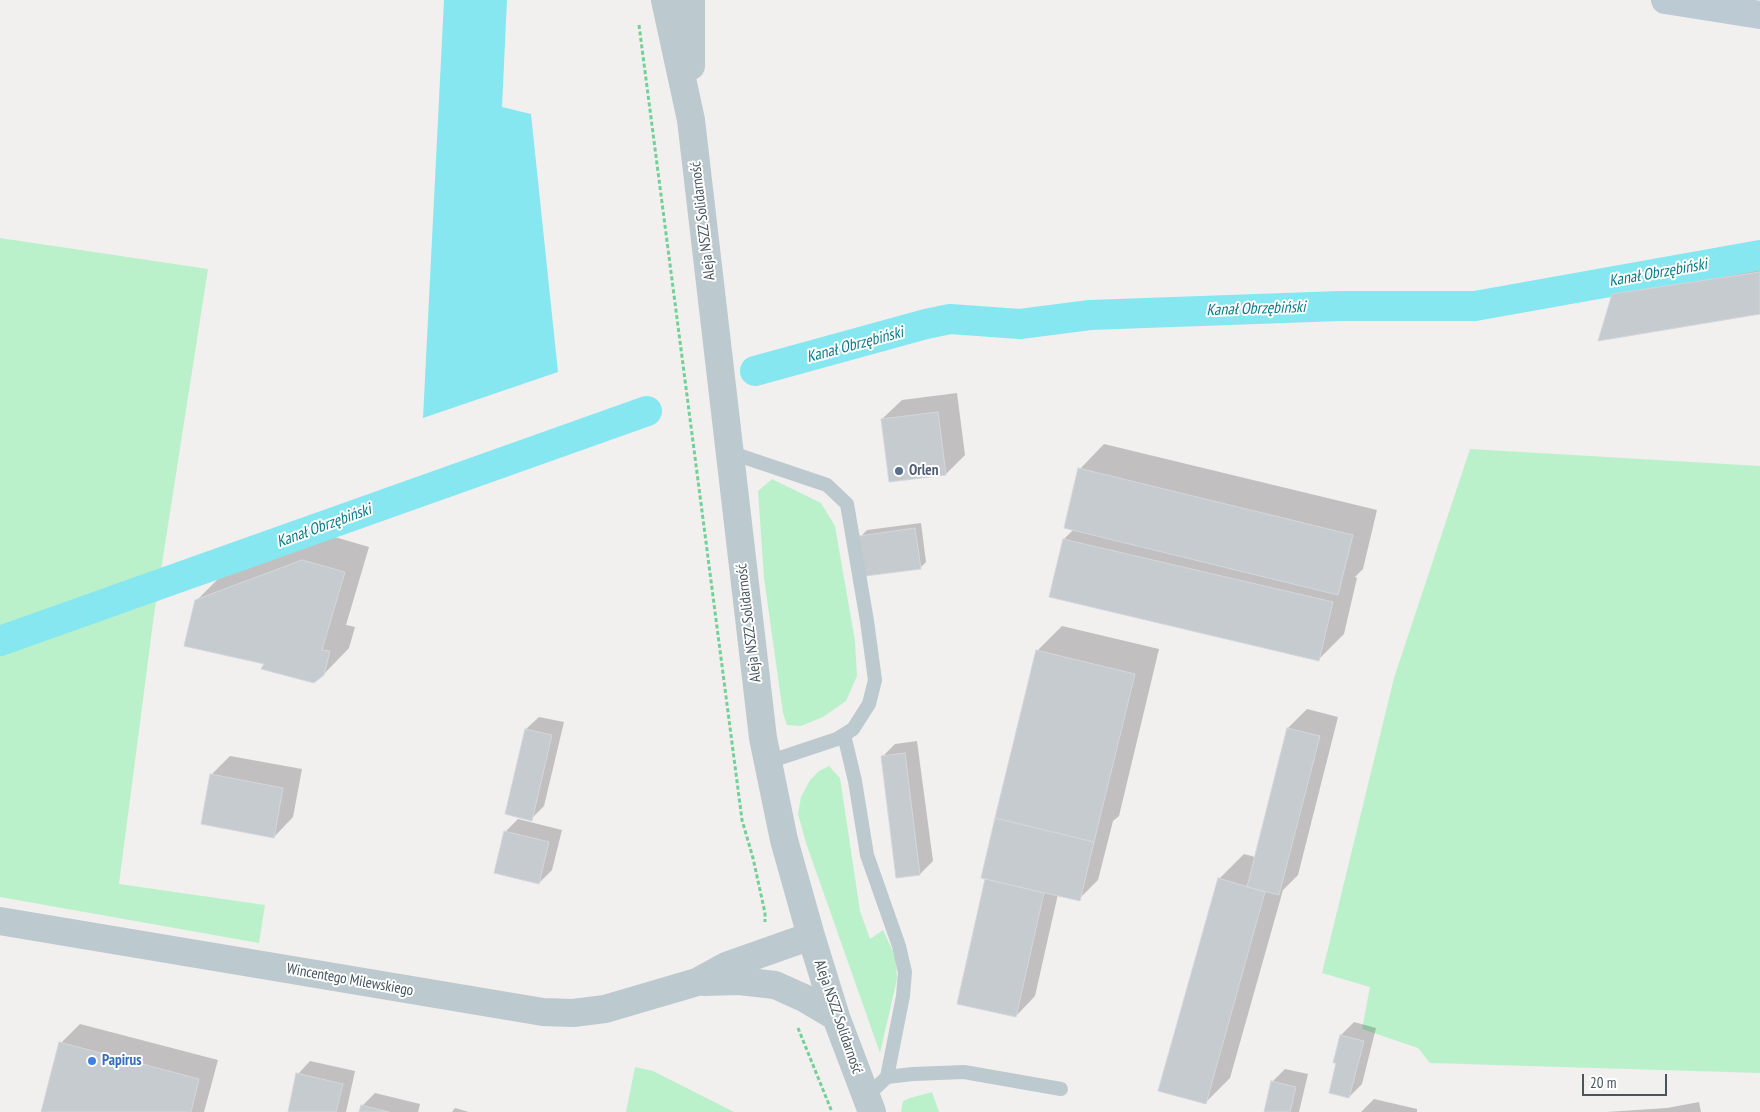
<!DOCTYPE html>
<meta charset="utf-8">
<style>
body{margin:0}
#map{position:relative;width:1760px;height:1112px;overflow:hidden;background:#f2efef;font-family:"PT Sans Narrow",sans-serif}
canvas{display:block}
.scale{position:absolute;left:1582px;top:1074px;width:85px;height:22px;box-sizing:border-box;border:2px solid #46555e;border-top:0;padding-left:6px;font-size:15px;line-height:18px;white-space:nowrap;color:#46555e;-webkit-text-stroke:4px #fff;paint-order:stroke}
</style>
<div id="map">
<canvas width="1760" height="1112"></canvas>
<div class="scale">20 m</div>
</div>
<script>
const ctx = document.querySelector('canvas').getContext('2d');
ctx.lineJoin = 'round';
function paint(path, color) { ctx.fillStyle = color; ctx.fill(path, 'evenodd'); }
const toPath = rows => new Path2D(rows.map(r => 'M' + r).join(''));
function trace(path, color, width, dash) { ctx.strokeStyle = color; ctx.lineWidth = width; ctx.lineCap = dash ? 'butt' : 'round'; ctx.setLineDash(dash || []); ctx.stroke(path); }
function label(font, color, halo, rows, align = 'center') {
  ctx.font = font + ' "PT Sans Narrow",sans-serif'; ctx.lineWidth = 4; ctx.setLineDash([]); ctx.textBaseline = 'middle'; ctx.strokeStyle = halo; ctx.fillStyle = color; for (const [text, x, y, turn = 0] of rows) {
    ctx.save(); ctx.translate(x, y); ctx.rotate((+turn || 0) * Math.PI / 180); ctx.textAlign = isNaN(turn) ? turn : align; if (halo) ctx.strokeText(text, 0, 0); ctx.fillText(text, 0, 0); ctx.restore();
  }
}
const green = toPath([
 [0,238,208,269,154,615,119,884,265,905,259,943,0,897],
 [1470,449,1760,466,1760,1073,1430,1063,1418,1048,1362,1029,1370,987,1322,973,1394,678],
 [772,479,821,503,835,526,855,641,857,676,846,701,823,717,801,726,787,725,783,713,764,578,758,491],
 [829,766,840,778,860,911,870,939,883,930,896,958,897,979,880,1053,806,843,798,814,801,797,810,780,819,771],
 [635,1067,653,1071,734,1112,626,1112],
 [932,1092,939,1112,901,1112,903,1101,910,1098]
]);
const water = toPath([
 [444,0,507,0,502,107,531,114,558,372,423,418]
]);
const shadow = toPath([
 [1760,256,1760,313,1613,295,1632,276],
 [957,393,965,455,946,474,882,419,902,400],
 [1104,444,1377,510,1363,569,1355,577,1357,578,1344,634,1319,659,1051,597,1064,539,1074,529,1080,469],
 [921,523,926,562,920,568,861,536,867,530],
 [328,535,369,547,346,625,355,627,349,648,324,674,266,663,196,601,222,575],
 [1062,626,1159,649,1119,816,1113,821,1098,880,1079,899,1058,894,1035,996,1016,1016,959,1003,1037,651],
 [1307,709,1338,717,1298,875,1283,890,1230,1078,1205,1103,1219,879,1244,854,1255,857,1288,728],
 [539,717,564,722,544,806,531,819,526,729],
 [917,741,933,861,920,874,897,877,882,757,895,744],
 [230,756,302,769,293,817,274,837,211,775],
 [518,819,562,830,552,870,539,883,505,832],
 [1354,1022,1376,1028,1362,1084,1349,1097,1338,1062,1341,1035],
 [80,1024,218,1060,204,1112,42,1112,61,1043],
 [310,1061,355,1071,346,1112,289,1112,298,1074],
 [1285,1069,1308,1074,1299,1112,1265,1112,1272,1082],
 [375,1093,420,1104,418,1112,360,1112,362,1106],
 [1374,1099,1417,1109,1417,1112,1361,1112],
 [1699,1102,1701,1112,1606,1112,1667,1108],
 [455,1108,469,1112,452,1112]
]);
const canal = toPath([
 [755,371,926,324,950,319,1020,324,1090,315,1340,306,1475,306,1760,255],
 [0,641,647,411]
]);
const building = toPath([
 [1760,272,1760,314,1598,341,1612,294,1760,272],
 [938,412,946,475,889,482,881,419,938,412],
 [1078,468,1353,535,1338,595,1064,528,1078,468],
 [915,528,921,569,865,576,859,536,915,528],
 [1063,539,1333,602,1319,661,1049,597,1063,539],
 [302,560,345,572,322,650,330,651,324,675,314,683,261,669,264,664,184,646,195,600,302,560],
 [1036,650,1135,674,1094,842,995,818,1036,650],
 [1287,728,1320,736,1279,895,1247,887,1287,728],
 [525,729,552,735,532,821,505,814,525,729],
 [905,753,920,875,896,878,881,756,905,753],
 [210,774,283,788,274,838,201,824,210,774],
 [995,818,1094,842,1080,901,981,878,995,818],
 [504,831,549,842,539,884,494,873,504,831],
 [1218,878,1265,892,1206,1104,1158,1091,1218,878],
 [985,879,1044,893,1016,1017,957,1004,985,879],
 [1340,1035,1364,1041,1349,1098,1329,1093,1336,1063,1333,1063,1340,1035],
 [59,1042,199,1079,191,1112,41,1112,59,1042],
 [296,1073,343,1084,336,1112,288,1112,296,1073],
 [1271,1081,1296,1087,1290,1112,1264,1112,1271,1081],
 [361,1105,389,1112,359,1112,361,1105]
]);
const path = toPath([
 [639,25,742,820,753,858,765,913,765,922],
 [798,1028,832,1112]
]);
const service = toPath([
 [729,452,827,485,847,504,867,621,875,680,869,704,853,729,837,739,768,762],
 [844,735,855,781,867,855,899,946,905,972,903,996,887,1077,866,1097],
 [887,1077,913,1074,964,1072,1061,1089]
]);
const tertiary = toPath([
 [665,0,691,120,763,738,784,840,811,936,836,1017,872,1112],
 [691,0,691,66],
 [0,921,543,1012,573,1013,605,1009,697,982,726,966,811,936],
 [704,982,739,981,775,985,804,998,836,1017]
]);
const secondary = toPath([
 [1665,0,1760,15]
]);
const markers = [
 [899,471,5,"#5c6f8a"],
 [92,1061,5,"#3f7fe0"]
];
const streetNames = [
 ["Aleja NSZZ Solidarność",703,221,-97],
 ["Aleja NSZZ Solidarność",749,623,-97],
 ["Wincentego Milewskiego",350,980,10],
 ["Aleja NSZZ Solidarność",838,1017,71]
];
const serviceNames = [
 ["Orlen",909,471]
];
const shopNames = [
 ["Papirus",102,1061]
];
const waterNames = [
 ["Kanał Obrzębiński",1658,273,-10],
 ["Kanał Obrzębiński",1256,309,-2],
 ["Kanał Obrzębiński",855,345,-15],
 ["Kanał Obrzębiński",324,526,-20]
];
paint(green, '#bbf1ca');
paint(water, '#86e7f1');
paint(shadow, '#0003');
trace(canal, '#86e7f1', 30);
paint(building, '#c6cbcf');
trace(building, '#d3d6db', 1);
trace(path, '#71d197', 3, [4, 2.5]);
trace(service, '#bcc9cf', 14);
trace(tertiary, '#bcc9cf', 28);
trace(secondary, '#bccad4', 28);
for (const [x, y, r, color] of markers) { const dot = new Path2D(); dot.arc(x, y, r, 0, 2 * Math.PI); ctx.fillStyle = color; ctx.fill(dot); trace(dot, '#fff', 2); }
label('15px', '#46555e', '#fff', streetNames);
label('bold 15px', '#4e5e75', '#fff', serviceNames, 'left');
label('bold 15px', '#366cbe', '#fff', shopNames, 'left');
label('italic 16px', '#087d8a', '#fff', waterNames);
</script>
